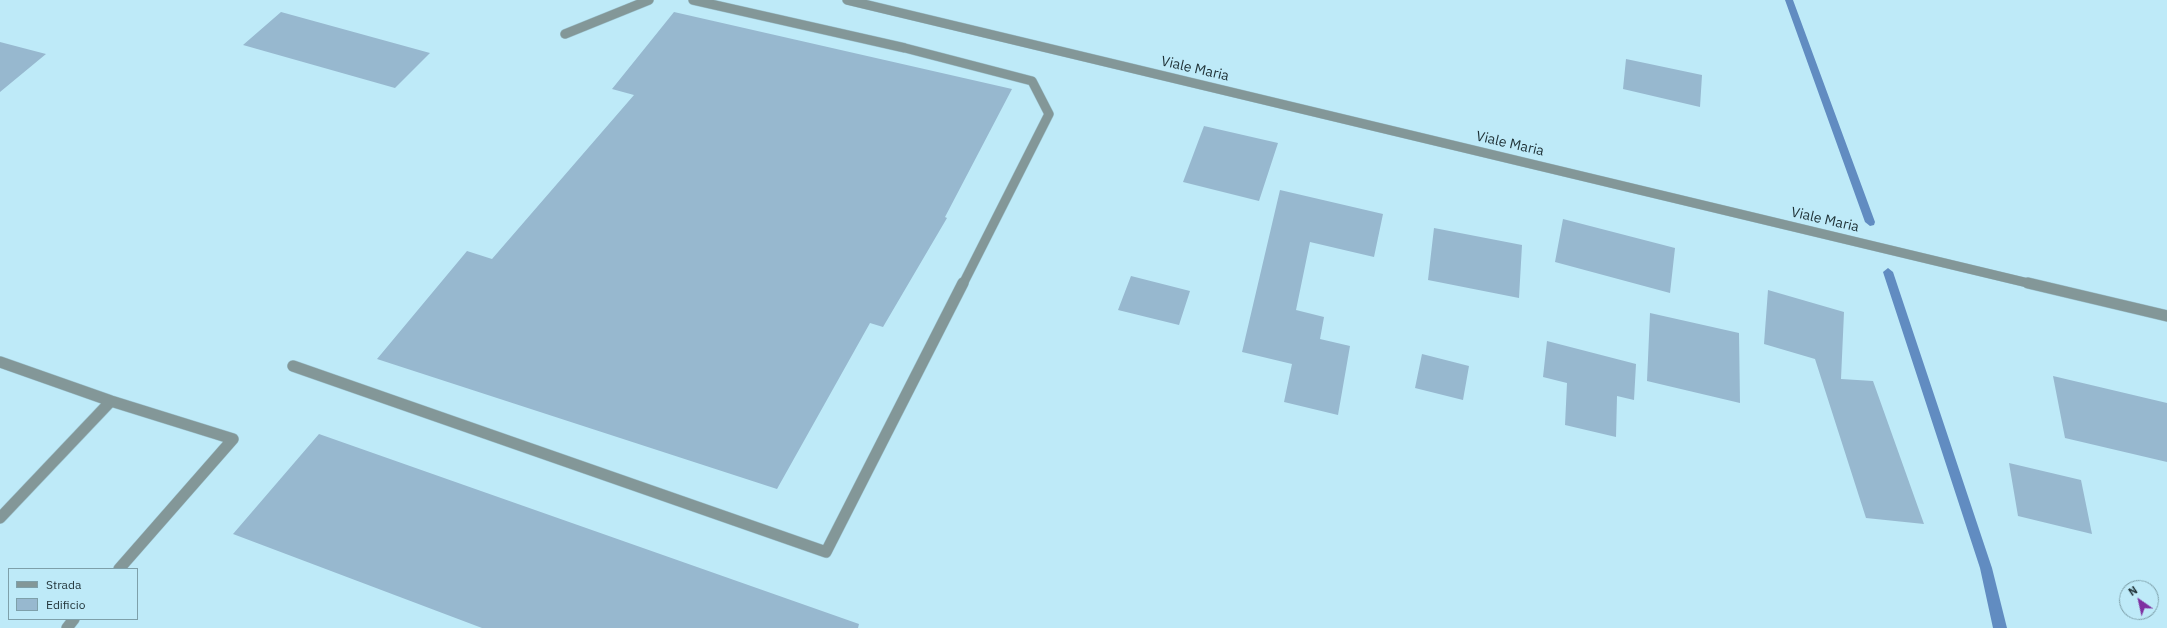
<!DOCTYPE html>
<style>
body{margin:0}
#map{position:relative;width:2167px;height:628px;overflow:hidden;background:#beeaf8;font-family:"IBM Plex Sans",sans-serif}
canvas{display:block}
.legend{position:absolute;left:8px;top:568px;width:130px;height:52px;box-sizing:border-box;background:#beeaf8;border:1px solid #7ea0aa;margin:0;padding:5px 7px;list-style:none;font-size:12px;color:#1e3035}
.legend li{display:flex;align-items:center;gap:8px;height:20px}
.legend b{width:20px;border:1px solid #7ea0aa}
.north{position:absolute;left:2119px;top:580px;width:40px;height:40px;box-sizing:border-box;background:#beeaf8;border:1px solid #7ea0aa;border-radius:50%;rotate:326deg;font-size:11px;font-weight:700;line-height:16px;text-align:center;color:#1e3035}
.north::after{content:'';display:block;margin:auto;width:14px;height:18px;background:#7f30a1;clip-path:polygon(50% 0,100% 100%,50% 72%,0 100%)}
</style>
<div id="map">
<canvas width="2167" height="628"></canvas>
<ul class="legend">
<li><b style="height:5px;background:#839798"></b>Strada</li>
<li><b style="height:11px;background:#97b8cf"></b>Edificio</li>
</ul>
<div class="north">N</div>
</div>
<script>
const ctx = document.querySelector('canvas').getContext('2d');
ctx.lineJoin = 'round';
const toPath = rows => new Path2D(rows.map(r => 'M' + r).join(''));
function paint(path, color) { ctx.fillStyle = color; ctx.fill(path, 'evenodd'); }
function trace(path, color, width, dash) { ctx.strokeStyle = color; ctx.lineWidth = width; ctx.lineCap = dash ? 'butt' : 'round'; ctx.setLineDash(dash || []); ctx.stroke(path); }
function label(font, color, halo, rows, align = 'center') {
  ctx.font = font + ' "IBM Plex Sans",sans-serif'; ctx.lineWidth = 3.5; ctx.setLineDash([]); ctx.textBaseline = 'middle'; ctx.strokeStyle = halo; ctx.fillStyle = color; for (const [text, x, y, turn = 0] of rows) {
    ctx.save(); ctx.translate(x, y); ctx.rotate((+turn || 0) * Math.PI / 180); ctx.textAlign = isNaN(turn) ? turn : align; if (halo) ctx.strokeText(text, 0, 0); ctx.fillText(text, 0, 0); ctx.restore();
  }
}
const stream = toPath([
 [1785,0,1793,0,1875,222,1874,225,1870,226,1865,222,1785,0],
 [1888,268,1893,272,1992,568,2007,628,1993,628,1980,568,1883,272,1888,268]
]);
const building = toPath([
 [281,12,430,53,395,88,243,45],
 [674,12,1012,89,945,217,947,218,883,327,870,323,777,489,377,359,467,251,492,259,634,95,612,89],
 [0,42,46,54,0,92],
 [1626,59,1702,75,1700,107,1623,89],
 [1204,126,1278,143,1259,201,1183,182],
 [1280,190,1383,214,1374,257,1310,242,1296,310,1324,317,1320,339,1350,346,1338,415,1284,402,1292,364,1242,352],
 [1563,219,1675,248,1670,293,1555,262],
 [1434,228,1522,245,1519,298,1428,280],
 [1131,276,1190,291,1179,325,1118,310],
 [1768,290,1844,312,1841,379,1873,381,1924,524,1866,518,1815,359,1764,344],
 [1650,313,1739,333,1740,403,1647,381],
 [1547,341,1636,364,1634,400,1617,396,1616,437,1565,425,1567,383,1543,377],
 [1422,354,1469,366,1463,400,1415,388],
 [2053,376,2167,403,2167,462,2065,438],
 [319,434,859,624,858,628,482,628,233,534],
 [2009,463,2081,480,2092,534,2018,516]
]);
const serviceFar1 = toPath([
 [693,0,905,48,1032,81,1049,114,963,284],
 [565,34,649,0]
]);
const service = toPath([
 [0,362,111,401,233,439,119,569],
 [293,366,826,552,963,283],
 [0,518,111,401],
 [67,628,74,619]
]);
const tertiaryFar1 = toPath([
 [847,0,2032,284]
]);
const tertiary = toPath([
 [2028,283,2167,316]
]);
const streetNames = [
 ["Viale Maria",1195,69,13],
 ["Viale Maria",1510,144,13],
 ["Viale Maria",1825,220,13]
];
paint(stream, '#618cc1');
paint(building, '#97b8cf');
trace(serviceFar1, '#9ec5d1', 10);
trace(service, '#9ec5d1', 12);
trace(tertiaryFar1, '#9ec5d1', 10);
trace(tertiary, '#9ec5d1', 12);
trace(serviceFar1, '#839798', 9);
trace(service, '#839798', 11);
trace(tertiaryFar1, '#839798', 9);
trace(tertiary, '#839798', 11);
label('14px', '#1e3035', '#beeaf8', streetNames);
</script>
